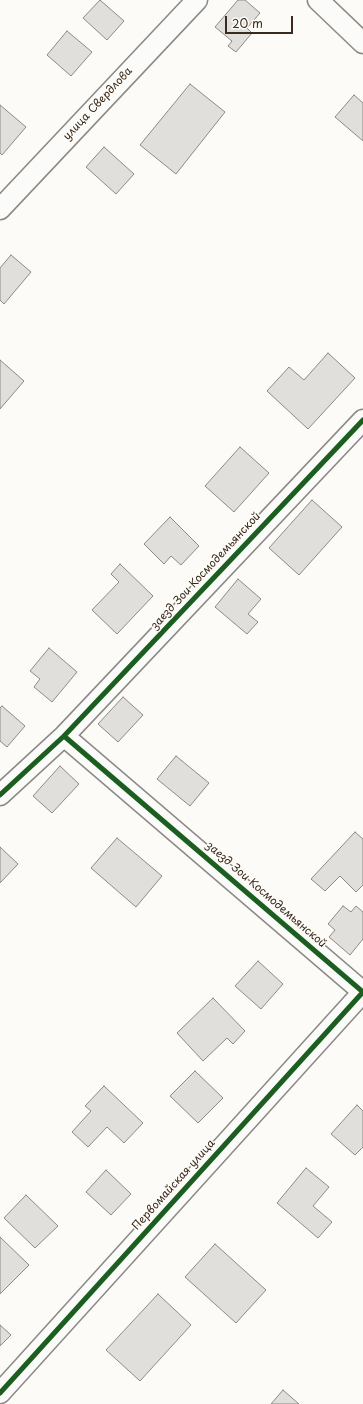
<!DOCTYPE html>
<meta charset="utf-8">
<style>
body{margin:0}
#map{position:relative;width:363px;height:1404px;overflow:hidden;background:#fcfbf8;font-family:"Playpen Sans",sans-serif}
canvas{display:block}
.scale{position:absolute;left:225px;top:16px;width:68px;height:18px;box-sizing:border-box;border:2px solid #3b2a1e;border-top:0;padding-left:5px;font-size:12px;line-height:14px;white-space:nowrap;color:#3b2a1e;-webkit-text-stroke:3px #fdfcf7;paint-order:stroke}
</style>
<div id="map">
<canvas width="363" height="1404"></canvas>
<div class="scale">20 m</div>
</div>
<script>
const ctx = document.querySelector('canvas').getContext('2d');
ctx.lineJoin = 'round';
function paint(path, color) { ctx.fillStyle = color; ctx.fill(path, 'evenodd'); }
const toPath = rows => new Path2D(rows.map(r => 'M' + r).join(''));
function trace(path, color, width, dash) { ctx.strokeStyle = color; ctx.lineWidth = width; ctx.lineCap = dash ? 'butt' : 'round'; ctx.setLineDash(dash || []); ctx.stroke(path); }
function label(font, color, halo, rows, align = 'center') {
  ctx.font = font + ' "Playpen Sans",sans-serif'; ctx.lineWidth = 3; ctx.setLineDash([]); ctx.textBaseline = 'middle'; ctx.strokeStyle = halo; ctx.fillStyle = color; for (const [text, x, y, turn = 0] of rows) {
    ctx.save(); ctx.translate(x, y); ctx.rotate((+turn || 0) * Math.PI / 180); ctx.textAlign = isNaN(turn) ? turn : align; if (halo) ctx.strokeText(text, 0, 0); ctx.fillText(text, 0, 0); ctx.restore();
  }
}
const building = toPath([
 [100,0,124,21,107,40,83,18,100,0],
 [238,0,245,0,260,13,247,28,252,33,236,52,228,46,232,41,215,27,238,0],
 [67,31,92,52,71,76,47,55,67,31],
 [190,84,225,112,176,174,140,145,190,84],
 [354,95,363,103,363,141,335,117,354,95],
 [0,105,26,127,2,155,0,153,0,105],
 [104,147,134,174,116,194,86,167,104,147],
 [11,255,31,272,4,304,0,300,0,268,11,255],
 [328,353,355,378,308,429,267,391,289,367,304,380,328,353],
 [0,360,24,381,0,409,0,360],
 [240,447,269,473,234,512,205,486,240,447],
 [312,500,342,527,299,575,269,548,312,500],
 [170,517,199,546,181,565,171,556,164,564,144,544,170,517],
 [120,564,153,596,117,634,92,610,119,582,111,574,120,564],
 [238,579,261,599,248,614,258,622,247,634,215,607,238,579],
 [49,648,77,672,52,702,34,687,40,679,30,671,49,648],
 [123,697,143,715,118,742,98,724,123,697],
 [2,706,25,726,7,747,0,741,0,708,2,706],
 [176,756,209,783,190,806,157,779,176,756],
 [60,766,79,784,52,813,33,796,60,766],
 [355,832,363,839,363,885,356,892,340,876,325,891,311,879,355,832],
 [117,838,162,876,136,907,91,868,117,838],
 [0,847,18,864,0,883,0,847],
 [343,906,351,912,356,906,363,912,363,939,350,955,329,937,335,930,328,924,343,906],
 [258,961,283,984,261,1009,235,986,258,961],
 [213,998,245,1031,233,1044,227,1038,203,1061,177,1033,213,998],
 [195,1071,223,1098,198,1123,170,1096,195,1071],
 [104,1086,143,1123,124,1143,107,1127,88,1147,72,1132,91,1111,85,1106,104,1086],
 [357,1105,363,1111,363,1147,355,1155,331,1134,357,1105],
 [306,1168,329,1187,313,1206,332,1222,318,1238,277,1203,306,1168],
 [106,1170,131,1194,111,1215,86,1192,106,1170],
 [26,1195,58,1226,35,1248,4,1218,26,1195],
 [0,1237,29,1265,0,1294,0,1237],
 [215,1244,266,1290,236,1323,185,1277,215,1244],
 [158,1294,191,1325,140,1381,106,1350,158,1294],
 [0,1325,11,1335,0,1346,0,1325],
 [283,1390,299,1404,271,1404,283,1390]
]);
const minor = toPath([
 [318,0,363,43],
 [0,209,197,0],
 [64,736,363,992],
 [0,795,64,736,363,420],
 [0,1393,363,992]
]);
const cycleway = toPath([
 [64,736,363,992],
 [0,795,64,736,363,420],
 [0,1393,363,992]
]);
const streetNames = [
 ["улица Свердлова",98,104,-47],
 ["заезд Зои Космодемьянской",206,571,-47],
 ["заезд Зои Космодемьянской",266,895,41],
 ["Первомайская улица",174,1185,-48]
];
paint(building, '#e0dfdc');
trace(building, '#8d8985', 1);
trace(minor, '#8d8985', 23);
trace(minor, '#fbfbf9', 20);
trace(cycleway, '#1b5e20', 5);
label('11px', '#3b2a1e', '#fdfcf7', streetNames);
</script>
